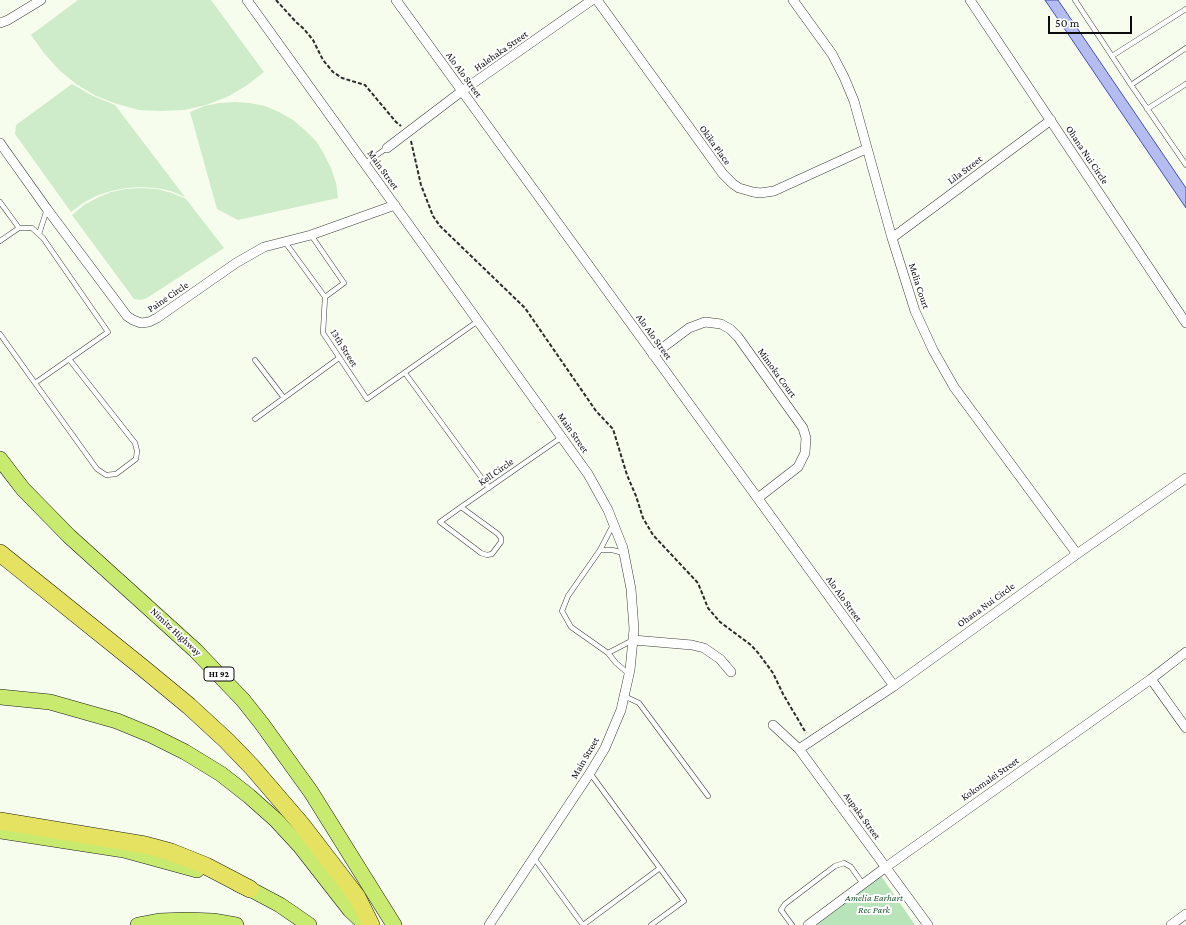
<!DOCTYPE html>
<style>
body{margin:0}
#map{position:relative;width:1186px;height:925px;overflow:hidden;background:#f7fdec;font-family:"Crimson Pro",serif}
canvas{display:block}
.scale{position:absolute;left:1048px;top:16px;width:84px;height:18px;box-sizing:border-box;border:2px solid #0b0b0b;border-top:0;padding-left:5px;font-size:12px;line-height:14px;white-space:nowrap;color:#0b0b0b;-webkit-text-stroke:3px #fff;paint-order:stroke}
</style>
<div id="map">
<canvas width="1186" height="925"></canvas>
<div class="scale">50 m</div>
</div>
<script>
const ctx = document.querySelector('canvas').getContext('2d');
ctx.lineJoin = 'round';
function paint(path, color) { ctx.fillStyle = color; ctx.fill(path, 'evenodd'); }
const toPath = rows => new Path2D(rows.map(r => 'M' + r).join(''));
function trace(path, color, width, dash) { ctx.strokeStyle = color; ctx.lineWidth = width; ctx.lineCap = dash ? 'butt' : 'round'; ctx.setLineDash(dash || []); ctx.stroke(path); }
function label(font, color, halo, rows, align = 'center') {
  ctx.font = font + ' "Crimson Pro",serif'; ctx.lineWidth = 4; ctx.setLineDash([]); ctx.textBaseline = 'middle'; ctx.strokeStyle = halo; ctx.fillStyle = color; for (const [text, x, y, turn = 0] of rows) {
    ctx.save(); ctx.translate(x, y); ctx.rotate((+turn || 0) * Math.PI / 180); ctx.textAlign = isNaN(turn) ? turn : align; if (halo) ctx.strokeText(text, 0, 0); ctx.fillText(text, 0, 0); ctx.restore();
  }
}
const green = toPath([
 [879,873,915,925,814,925]
]);
const pitch = toPath([
 [78,0,211,0,264,72,246,86,227,97,206,105,184,110,161,111,139,110,117,104,96,96,76,84,59,70,44,53,31,35],
 [72,84,93,96,115,105,185,197,171,191,156,188,141,187,126,188,111,191,96,196,83,203,71,212,15,134,16,125],
 [235,102,250,103,265,106,279,112,293,120,305,130,316,141,324,154,331,168,336,183,338,198,238,220,217,209,190,112,204,106,219,103],
 [141,188,157,189,172,193,186,199,224,248,147,298,141,300,134,299,72,215,84,205,97,198,111,192,126,189]
]);
const water = toPath([
 [1045,0,1058,0,1186,188,1186,208,1045,0]
]);
const path = toPath([
 [276,0,296,22,304,29,313,40,323,60,333,72,342,78,365,85,396,122,401,126],
 [411,141,421,185,433,216,440,226,525,308,596,411,613,429,627,475,636,496,643,518,653,535,698,583,708,608,720,622,751,645,759,654,773,673,783,694,806,733]
]);
const service = toPath([
 [1075,0,1131,85,1186,165],
 [1112,56,1186,9],
 [1131,85,1186,48],
 [1147,109,1186,84],
 [365,163,387,148],
 [0,202,19,228],
 [39,234,47,209],
 [311,235,344,283,325,297],
 [0,241,19,228,32,228,43,238,108,332,35,383,0,334],
 [285,242,325,297,323,333,367,399,478,321],
 [255,360,284,398],
 [405,373,489,488],
 [35,383,97,469,106,475,116,474,136,459,137,451,135,443,69,359],
 [255,419,339,358],
 [461,507,498,534,501,538,501,542,492,554,487,555,481,553,440,522,461,507,562,437],
 [613,525,600,550,568,596,562,611,571,627,608,653,616,663,629,674],
 [600,550,612,550,624,553],
 [608,653,633,640],
 [624,696,639,703,708,796],
 [590,773,684,901,651,925],
 [534,858,583,925],
 [583,925,660,868],
 [792,925,781,910,785,904,835,866,844,863,851,867,863,884]
]);
const minor = toPath([
 [247,0,588,474,608,510,623,548,631,589,634,629,630,670,621,710,605,748,590,773,489,925],
 [396,0,894,686],
 [597,0,723,174,733,184,739,188,753,192,760,193,774,191,866,149],
 [793,0,832,54,844,77,854,101,892,238,915,311,933,350,954,387,1077,554],
 [970,0,1186,323],
 [0,23,8,20,41,0],
 [0,143,47,209,127,316,133,320,141,323,149,322,157,318,236,263,264,247,311,235,395,205],
 [387,148,462,91,592,0],
 [892,238,1051,120],
 [653,355,689,328,705,322,721,324,730,329,738,337,803,428,806,438,805,453,798,467,758,498],
 [633,640,692,645,704,648,720,659,731,672],
 [1151,679,1186,728],
 [773,725,799,749,928,925],
 [799,749,894,686,1077,554,1186,478],
 [808,925,886,867,1151,679,1186,652],
 [1171,925,1186,914]
]);
const primary = toPath([
 [0,459,23,489,69,536,195,650,243,700,262,724,311,792,394,925],
 [0,697,50,702,117,721,151,735,185,752,221,774,249,796,276,820,300,846,350,910,366,925],
 [0,831,124,850,197,870],
 [238,884,250,889,280,905,309,925],
 [138,925,159,921,187,920,213,921,236,925]
]);
const motorway = toPath([
 [0,553,143,668,189,706,227,741,252,767,301,824,357,897,371,925],
 [0,821,145,845,171,852,206,866,250,889]
]);
const shields = [
 [219,674,30]
];
const shieldNames = [
 ["HI 92",219,674]
];
const streetNames = [
 ["Halehaka Street",501,51,-35],
 ["Alo Alo Street",464,75,54],
 ["Okika Place",715,145,54],
 ["Ohana Nui Circle",1087,155,56],
 ["Main Street",383,170,54],
 ["Lila Street",965,170,-37],
 ["Melia Court",919,286,72],
 ["Paine Circle",168,297,-34],
 ["Alo Alo Street",654,337,54],
 ["13th Street",344,348,58],
 ["Mimoka Court",777,373,54],
 ["Main Street",573,433,55],
 ["Kell Circle",496,472,-35],
 ["Alo Alo Street",844,599,54],
 ["Ohana Nui Circle",986,605,-36],
 ["Nimitz Highway",176,632,43],
 ["Main Street",585,758,-60],
 ["Kokomalei Street",990,779,-35],
 ["Aupaka Street",862,816,54]
];
const parkNames = [
 ["Amelia Earhart",874,898],
 ["Rec Park",874,910]
];
paint(green, '#b9e3b9');
paint(pitch, '#ceecca');
paint(water, '#b5bcef');
trace(water, '#444ebf', 1);
trace(service, '#3e3e3e', 5.5);
trace(minor, '#3e3e3e', 10);
trace(primary, '#1c1c1c', 16);
trace(motorway, '#1c1c1c', 18);
trace(path, '#2d2d2d', 2, [4, 2]);
trace(service, '#fff', 4.5);
trace(minor, '#fff', 9);
trace(primary, '#c8ea6e', 15);
trace(motorway, '#e5e261', 17);
for (const [x, y, w] of shields) { const box = new Path2D(); box.roundRect(x - w / 2, y - 7, w, 14, 3); ctx.fillStyle = '#fff'; ctx.fill(box); trace(box, '#0b0b0b', 1); }
label('bold 9px', '#0b0b0b', null, shieldNames);
label('10px', '#0b0b0b', '#fff', streetNames);
label('italic 10px', '#235c35', '#fff', parkNames);
</script>
